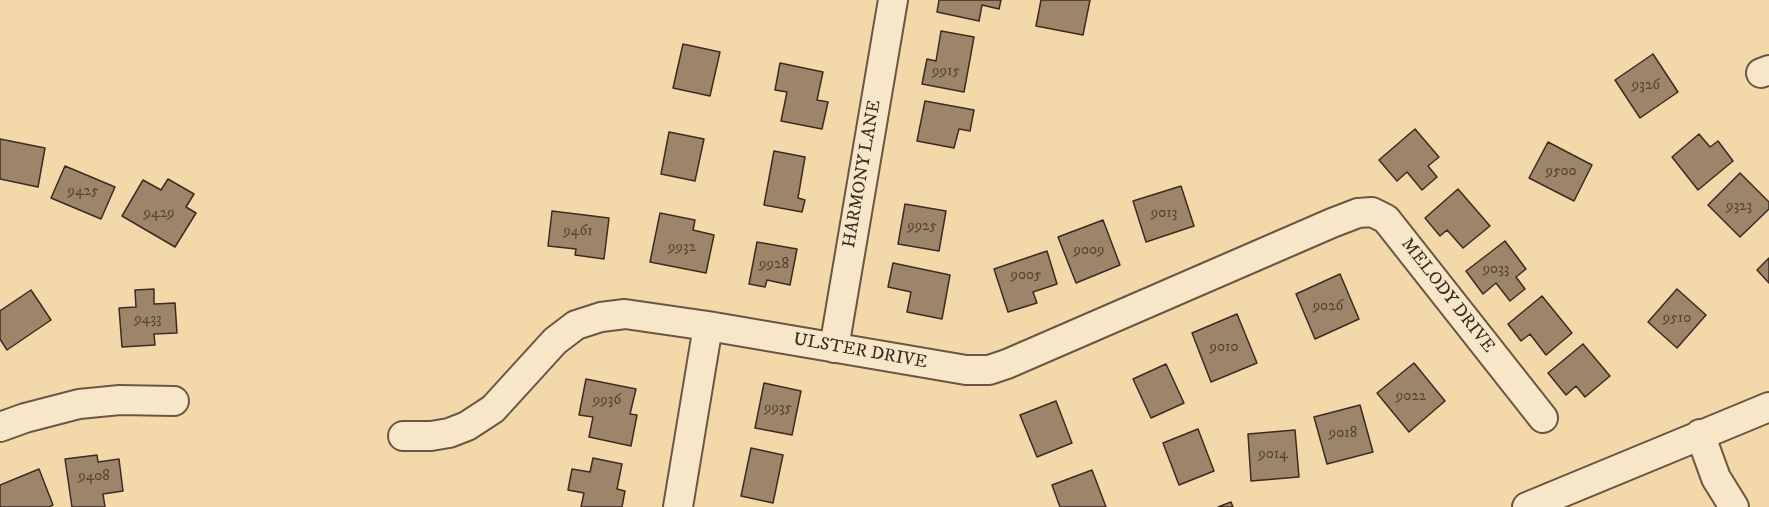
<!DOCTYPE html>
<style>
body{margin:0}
canvas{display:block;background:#f3d9a9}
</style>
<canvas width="1769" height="507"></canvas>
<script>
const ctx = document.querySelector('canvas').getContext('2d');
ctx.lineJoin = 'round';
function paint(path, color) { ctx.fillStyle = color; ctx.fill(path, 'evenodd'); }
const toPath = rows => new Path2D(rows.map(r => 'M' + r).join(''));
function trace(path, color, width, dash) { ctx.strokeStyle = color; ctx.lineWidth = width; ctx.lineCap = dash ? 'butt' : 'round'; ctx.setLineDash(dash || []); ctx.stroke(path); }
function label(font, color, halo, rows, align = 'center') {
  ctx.font = font + ' "IM FELL DW Pica",serif'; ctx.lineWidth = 6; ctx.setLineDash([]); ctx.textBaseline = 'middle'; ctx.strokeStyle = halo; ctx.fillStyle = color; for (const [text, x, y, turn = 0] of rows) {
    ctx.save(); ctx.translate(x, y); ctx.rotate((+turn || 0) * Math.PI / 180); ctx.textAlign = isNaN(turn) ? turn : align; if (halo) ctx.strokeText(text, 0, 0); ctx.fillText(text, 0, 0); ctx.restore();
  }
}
const building = toPath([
 [939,0,1001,0,999,9,982,5,979,21,937,12,939,0],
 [1041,0,1090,0,1083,35,1036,26,1041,0],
 [941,31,974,37,964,92,922,84,927,59,936,61,941,31],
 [683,44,720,52,710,96,673,88,683,44],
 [1653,54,1678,92,1640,118,1615,80,1653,54],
 [780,63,823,72,817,100,828,102,822,129,781,121,787,92,775,90,780,63],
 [925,101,974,110,970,131,959,129,954,148,917,141,925,101],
 [1415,129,1439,157,1428,166,1437,177,1422,190,1407,172,1397,181,1379,160,1415,129],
 [669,132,704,139,695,181,661,174,669,132],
 [1699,134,1710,147,1718,141,1733,161,1698,190,1672,157,1699,134],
 [0,139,45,148,38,187,0,179,0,139],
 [1548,142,1592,165,1574,201,1529,178,1548,142],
 [774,151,805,157,798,198,805,200,802,212,764,205,774,151],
 [65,166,115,187,101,219,51,198,65,166],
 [1740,173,1769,202,1769,209,1740,237,1708,205,1740,173],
 [168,179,194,194,186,207,196,213,175,247,122,216,143,180,161,190,168,179],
 [1181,186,1194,226,1146,242,1133,201,1181,186],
 [1458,189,1490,226,1463,248,1447,230,1440,236,1425,218,1458,189],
 [905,204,946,211,939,251,898,244,905,204],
 [552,211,609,218,604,259,575,255,576,249,548,246,552,211],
 [660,213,695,220,693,230,714,235,706,273,650,262,660,213],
 [1103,220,1120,265,1076,283,1058,237,1103,220],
 [1505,241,1526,269,1516,277,1525,289,1510,301,1496,283,1483,294,1466,271,1505,241],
 [757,242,797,249,790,285,767,280,765,287,749,284,757,242],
 [1047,251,1057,284,1033,292,1037,303,1008,312,994,269,1047,251],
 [1769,258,1769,283,1757,270,1769,258],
 [893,263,950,275,942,319,907,312,911,292,888,287,893,263],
 [1340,274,1359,319,1315,339,1296,294,1340,274],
 [154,289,154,304,175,303,177,333,154,334,155,345,122,347,119,308,136,307,135,290,154,289],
 [1677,289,1706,315,1677,348,1648,322,1677,289],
 [31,290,51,320,7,350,0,339,0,311,31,290],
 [1542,296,1572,333,1546,355,1530,334,1521,341,1508,324,1542,296],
 [1237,314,1257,363,1211,382,1192,333,1237,314],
 [1583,344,1610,376,1585,397,1576,386,1566,395,1548,373,1583,344],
 [1414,363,1445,401,1409,432,1377,393,1414,363],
 [1166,364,1184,403,1151,418,1133,379,1166,364],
 [586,379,636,389,630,414,637,415,631,446,589,437,593,417,579,415,586,379],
 [764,383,801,391,792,435,755,428,764,383],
 [1056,401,1072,443,1037,457,1020,415,1056,401],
 [1360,405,1373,452,1327,464,1314,417,1360,405],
 [1198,429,1214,471,1179,485,1163,443,1198,429],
 [1295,430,1299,477,1251,481,1248,434,1295,430],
 [751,448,783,455,773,503,741,496,751,448],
 [97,455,98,462,119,459,123,491,103,494,105,507,72,507,65,459,97,455],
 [593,458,622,464,617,489,625,491,622,507,581,507,584,493,568,490,572,469,590,472,593,458],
 [39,469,53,505,49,507,0,507,0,485,39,469],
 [1092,470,1106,507,1060,507,1052,485,1092,470],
 [1231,502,1233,507,1218,507,1231,502]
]);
const minor = toPath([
 [1761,73,1769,70],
 [834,348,893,0],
 [0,427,25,418,79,404,120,400,174,401],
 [1700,434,1716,478,1734,507],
 [403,436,431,436,449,433,467,426,493,409,555,341,576,325,601,317,625,314,708,326,966,370,989,370,1007,364,1332,223,1358,213,1372,212,1386,219,1543,418],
 [678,507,708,326],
 [1527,507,1769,407]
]);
const numberNames = [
 ["9915",946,72],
 ["9326",1646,86],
 ["9500",1561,172],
 ["9425",83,192],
 ["9323",1739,207],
 ["9429",159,214],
 ["9013",1164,214],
 ["9925",922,227],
 ["9461",578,232],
 ["9932",682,248],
 ["9009",1089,251],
 ["9928",774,265],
 ["9033",1496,270],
 ["9005",1026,276],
 ["9026",1328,307],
 ["9510",1677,319],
 ["9433",148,320],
 ["9010",1224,348],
 ["9022",1411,397],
 ["9936",607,401],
 ["9935",778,409],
 ["9018",1343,434],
 ["9014",1273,455],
 ["9408",94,477]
];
const streetNames = [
 ["HARMONY LANE",863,174,-80],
 ["MELODY DRIVE",1447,296,52],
 ["ULSTER DRIVE",860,352,10]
];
paint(building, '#9c8569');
trace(building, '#3d2b23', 1.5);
trace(minor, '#6a5644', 32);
trace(minor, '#f7e6c7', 28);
label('15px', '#554234', null, numberNames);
label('18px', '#3d2b23', '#f7e6c7', streetNames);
</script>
